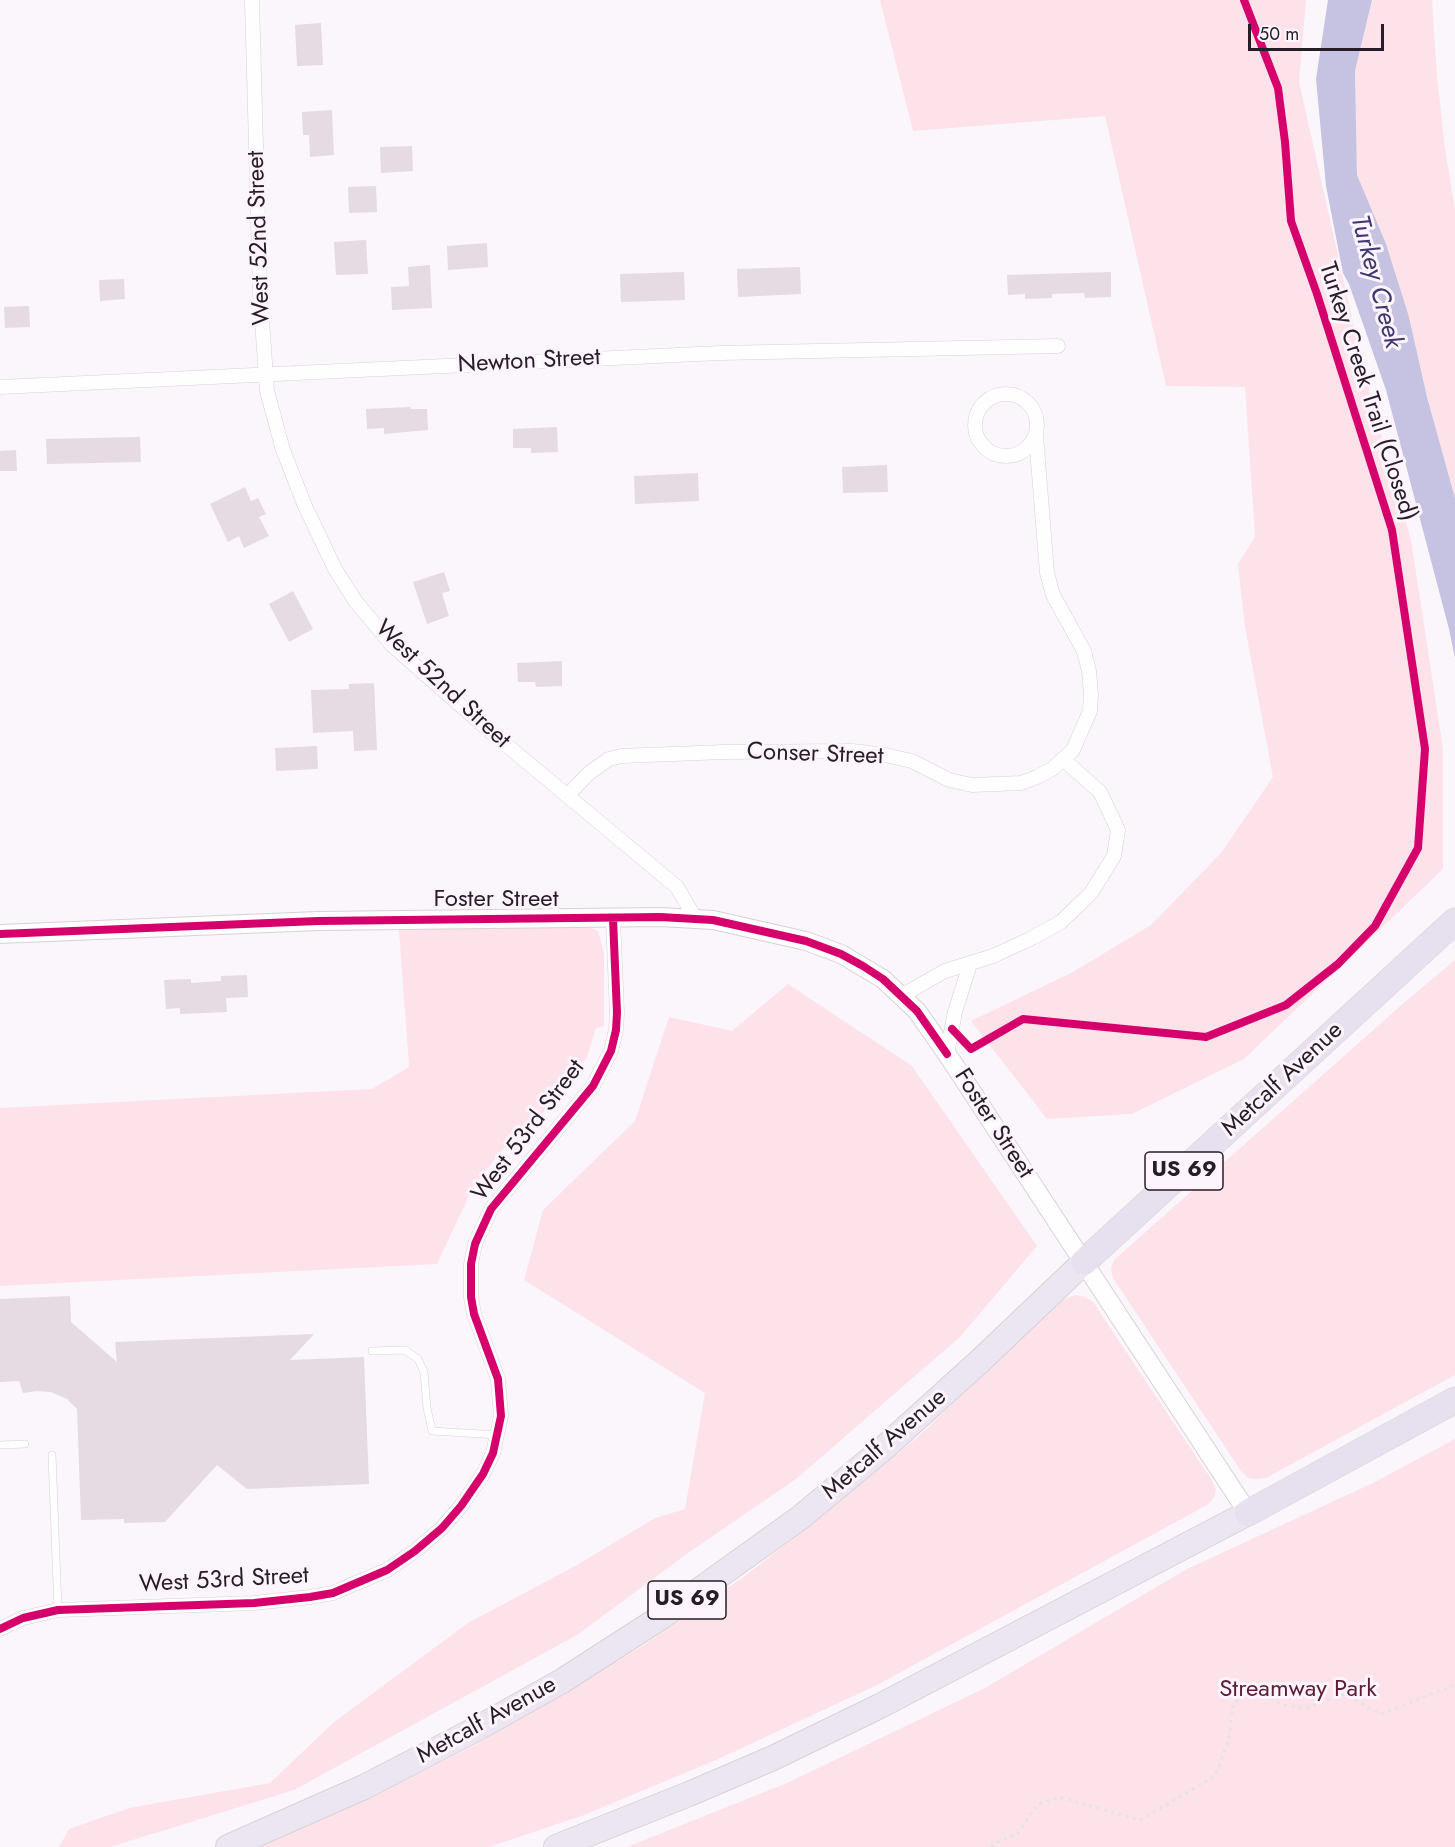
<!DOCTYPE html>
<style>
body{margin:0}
#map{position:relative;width:1455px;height:1847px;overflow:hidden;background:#fbf6fb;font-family:Jost,sans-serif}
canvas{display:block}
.scale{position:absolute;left:1248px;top:24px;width:136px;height:27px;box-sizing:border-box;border:3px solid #261e26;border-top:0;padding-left:8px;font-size:18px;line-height:21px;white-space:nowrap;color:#261e26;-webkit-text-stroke:4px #fdf4fd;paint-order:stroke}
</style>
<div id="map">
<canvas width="1455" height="1847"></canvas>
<div class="scale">50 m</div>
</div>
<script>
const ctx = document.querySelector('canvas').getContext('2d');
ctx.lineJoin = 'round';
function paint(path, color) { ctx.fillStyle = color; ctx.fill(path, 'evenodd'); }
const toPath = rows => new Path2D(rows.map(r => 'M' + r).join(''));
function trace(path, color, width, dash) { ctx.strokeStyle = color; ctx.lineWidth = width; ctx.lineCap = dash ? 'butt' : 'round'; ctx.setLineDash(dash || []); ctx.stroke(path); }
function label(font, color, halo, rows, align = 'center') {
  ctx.font = font + ' Jost,sans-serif'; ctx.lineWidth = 6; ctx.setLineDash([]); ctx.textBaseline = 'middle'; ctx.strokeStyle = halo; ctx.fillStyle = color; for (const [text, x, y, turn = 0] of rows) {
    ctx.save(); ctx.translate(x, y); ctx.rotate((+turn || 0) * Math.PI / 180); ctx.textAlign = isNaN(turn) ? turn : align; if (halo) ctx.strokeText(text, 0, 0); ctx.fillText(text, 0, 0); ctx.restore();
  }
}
const green = toPath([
 [880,0,1306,0,1299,82,1365,376,1411,540,1443,749,1443,869,1244,1059,1132,1114,1047,1119,971,1021,1073,972,1151,925,1221,853,1273,777,1245,627,1238,564,1255,537,1245,387,1166,386,1105,116,913,131],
 [1372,0,1432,0,1437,76,1445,148,1455,210,1455,498,1427,397,1409,317,1357,176,1355,71],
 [585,925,598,931,604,954,604,1026,596,1028,587,1057,575,1075,530,1129,514,1135,473,1187,437,1264,0,1286,0,1108,372,1089,409,1067,399,930],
 [1455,960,1455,1375,1266,1478,1254,1479,1248,1478,1241,1471,1113,1278,1111,1269,1114,1260,1406,1001],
 [788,984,912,1066,1037,1246,960,1337,796,1479,688,1553,577,1635,294,1790,117,1845,109,1847,59,1847,69,1829,129,1808,270,1783,334,1722,468,1623,577,1565,655,1518,685,1509,705,1393,524,1280,543,1210,635,1121,669,1017,732,1031],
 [1076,1295,1085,1297,1093,1302,1211,1479,1216,1489,1214,1497,1207,1505,879,1684,716,1760,584,1815,489,1847,259,1847,374,1796,473,1746,644,1645,745,1576,816,1520,920,1435,1053,1307,1064,1299],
 [1455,1439,1455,1847,627,1847,787,1783,985,1688,1187,1569,1373,1483]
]);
const water = toPath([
 [1328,0,1372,0,1355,71,1357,175,1386,244,1409,317,1427,397,1455,498,1455,658,1449,629,1386,390,1349,284,1343,273,1326,186,1316,79]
]);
const building = toPath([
 [321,23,323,65,297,66,295,25],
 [332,110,334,155,310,157,309,135,303,135,302,112],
 [412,146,413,171,381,173,380,147],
 [376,186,377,212,349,213,348,187],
 [366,240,368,274,336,275,334,242],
 [487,243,488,267,448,270,447,246],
 [430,265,432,308,392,310,391,287,409,286,408,267],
 [800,267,801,294,738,297,737,269],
 [684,272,685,300,621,302,620,274],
 [1111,272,1111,297,1085,298,1084,293,1052,294,1052,298,1025,299,1025,294,1008,295,1007,275],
 [124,279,125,299,100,301,99,280],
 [29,306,30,327,5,328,4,307],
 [410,407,411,409,427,409,428,430,384,434,384,428,367,429,366,409],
 [557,427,558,452,531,453,531,448,513,448,513,429],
 [140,437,141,462,47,464,46,439],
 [16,450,17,471,0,471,0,451],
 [887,465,888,492,843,493,842,467],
 [698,473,699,501,635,504,634,476],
 [245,487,251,501,258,498,266,514,259,517,269,536,244,548,239,536,228,542,210,504],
 [444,572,450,591,442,593,449,616,427,624,413,582],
 [293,591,313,629,289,642,269,604],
 [562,661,562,686,536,687,535,682,518,682,517,663],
 [374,683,377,750,354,751,353,731,313,733,311,690,349,689,349,684],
 [317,746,318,769,276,771,275,748],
 [247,975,248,997,226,998,227,1012,180,1014,180,1008,166,1009,164,980,191,979,191,983,221,981,221,976],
 [70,1296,71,1322,117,1362,115,1342,314,1334,290,1360,364,1357,369,1484,247,1489,217,1465,165,1522,124,1523,124,1519,81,1520,77,1409,67,1399,51,1392,36,1391,23,1393,19,1381,0,1382,0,1299]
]);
const path = toPath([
 [991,1847,993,1844,1018,1833,1038,1804,1059,1797,1140,1820,1215,1776,1229,1740,1233,1705,1252,1686,1280,1704,1305,1708,1344,1694,1381,1714,1455,1685]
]);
const service = toPath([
 [372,1351,405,1350,418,1359,424,1372,427,1408,432,1431,498,1435],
 [0,1445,25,1444],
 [52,1455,58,1610]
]);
const minor = toPath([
 [252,0,260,292,267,391,283,450,305,506,335,569,356,602,392,645,492,733,677,887,695,918],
 [0,387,720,353,1058,346],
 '975 425a31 31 0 1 1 62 0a31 31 0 1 1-62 0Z',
 [568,795,589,773,609,759,621,756,724,752,852,751,885,755,912,761,949,780,972,785,1021,783,1037,777,1052,769,1073,750,1090,711,1091,695,1089,671,1084,651,1053,595,1047,573,1036,436],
 [901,996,945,971,993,956,1032,938,1061,922,1091,893,1114,856,1118,830,1100,792,1064,760],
 [947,1054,955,1012,970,964],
 [0,1629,23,1618,58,1610,254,1603,310,1597,333,1593,387,1570,415,1551,442,1528,461,1506,483,1474,493,1453,501,1416,498,1379,474,1314,471,1297,471,1264,475,1244,491,1209,593,1086,611,1051,616,1030,617,1013,613,919]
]);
const tertiary = toPath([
 [0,934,318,921,660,917,713,920,806,941,841,954,883,979,917,1011,947,1054,1248,1513]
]);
const trunk = toPath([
 [228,1847,364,1787,478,1728,562,1681,663,1616,801,1517,885,1447,981,1360,1084,1262],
 [556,1847,689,1794,773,1758,880,1706,1248,1513]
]);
const motorway = toPath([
 [1084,1262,1455,921],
 [1248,1513,1455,1400]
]);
const cycleway = toPath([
 [0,934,318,921,660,917,713,920,806,941,841,954,863,966,883,979,917,1011,947,1054],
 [952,1029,971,1049,1023,1019,1206,1037,1286,1005,1338,964,1375,926,1418,848,1425,749,1392,530,1317,294,1291,221,1285,142,1278,88,1244,0],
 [0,1629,23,1618,58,1610,254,1603,310,1597,333,1593,387,1570,415,1551,442,1528,461,1506,483,1474,493,1453,501,1416,498,1379,474,1314,471,1297,471,1264,475,1244,491,1209,593,1086,611,1051,616,1030,617,1013,613,919]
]);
const shields = [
 [1184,1171,78],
 [687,1600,78]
];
const shieldNames = [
 ["US 69",1184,1171],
 ["US 69",687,1600]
];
const streetNames = [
 ["West 52nd Street",260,238,-92],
 ["Newton Street",529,362,-3],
 ["Turkey Creek Trail (Closed)",1367,392,72],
 ["West 52nd Street",442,685,43],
 ["Conser Street",815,755,2],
 ["Foster Street",496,900],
 ["Metcalf Avenue",1283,1080,-43],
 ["Foster Street",993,1124,57],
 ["West 53rd Street",529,1131,-53],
 ["Metcalf Avenue",885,1445,-41],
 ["West 53rd Street",224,1581,-3],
 ["Metcalf Avenue",487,1721,-29]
];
const parkNames = [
 ["Streamway Park",1298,1690]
];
const waterNames = [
 ["Turkey Creek",1375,282,75]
];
paint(green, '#fde2ea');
paint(water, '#c5c2e2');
paint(building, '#e6dbe3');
trace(service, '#d8d1d8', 8);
trace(minor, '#d8d1d8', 15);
trace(tertiary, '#d8d1d8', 20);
trace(trunk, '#d6d3d6', 26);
trace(motorway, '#d6d3d6', 27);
trace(path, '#e5e3e5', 3, [3, 4.5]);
trace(service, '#fefefe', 7);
trace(minor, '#fefefe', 14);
trace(tertiary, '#fefefe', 18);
trace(trunk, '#ece6f2', 24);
trace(motorway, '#e7e0ee', 26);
trace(cycleway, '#d6006c', 8);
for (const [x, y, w] of shields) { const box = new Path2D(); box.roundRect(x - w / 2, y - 19, w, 38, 4.5); ctx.fillStyle = '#fdf4fd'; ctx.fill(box); trace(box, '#261e26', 1.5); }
label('bold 22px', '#261e26', null, shieldNames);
label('24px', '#261e26', '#fdf4fd', streetNames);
label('24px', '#5c1e33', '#fdf4fd', parkNames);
label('italic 26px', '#3e386f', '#fdf4fd', waterNames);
</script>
